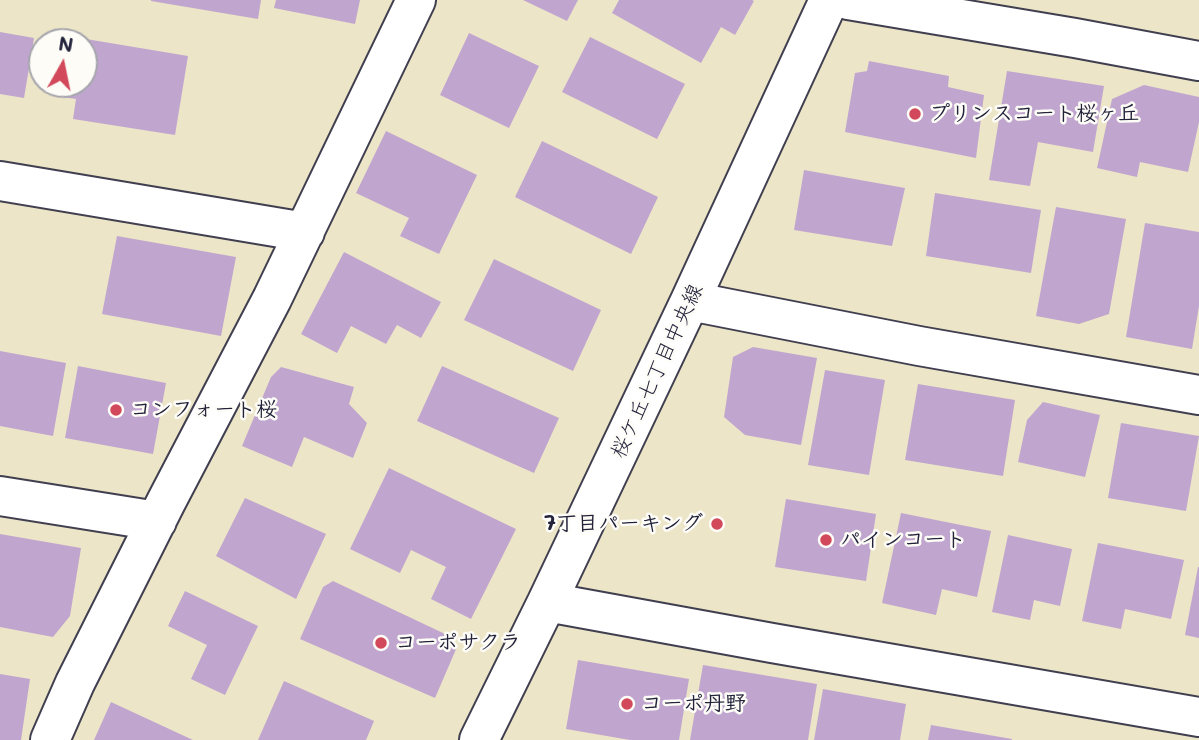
<!DOCTYPE html>
<meta charset="utf-8">
<style>
body{margin:0}
#map{position:relative;width:1199px;height:740px;overflow:hidden;background:#ede5c7;font-family:Mali,sans-serif}
canvas{display:block}
.north{position:absolute;left:28px;top:28px;width:70px;height:70px;box-sizing:border-box;background:#fdfcf7;border:2px solid #a5a5ac;border-radius:50%;rotate:9deg;font-size:19px;font-weight:700;line-height:28px;text-align:center;color:#22223b}
.north::after{content:'';display:block;margin:auto;width:24px;height:32px;background:#d1495b;clip-path:polygon(50% 0,100% 100%,50% 72%,0 100%)}
</style>
<div id="map">
<canvas width="1199" height="740"></canvas>
<div class="north">N</div>
</div>
<script>
const ctx = document.querySelector('canvas').getContext('2d');
ctx.lineJoin = 'round';
function paint(path, color) { ctx.fillStyle = color; ctx.fill(path, 'evenodd'); }
const toPath = rows => new Path2D(rows.map(r => 'M' + r).join(''));
function trace(path, color, width, dash) { ctx.strokeStyle = color; ctx.lineWidth = width; ctx.lineCap = dash ? 'butt' : 'round'; ctx.setLineDash(dash || []); ctx.stroke(path); }
function label(font, color, halo, rows, align = 'center') {
  ctx.font = font + ' Mali,"Klee One",sans-serif'; ctx.lineWidth = 5; ctx.setLineDash([]); ctx.textBaseline = 'middle'; ctx.strokeStyle = halo; ctx.fillStyle = color; for (const [text, x, y, turn = 0] of rows) {
    ctx.save(); ctx.translate(x, y); ctx.rotate((+turn || 0) * Math.PI / 180); ctx.textAlign = isNaN(turn) ? turn : align; if (halo) ctx.strokeText(text, 0, 0); ctx.fillText(text, 0, 0); ctx.restore();
  }
}
const building = toPath([
 [151,0,261,0,258,19,151,1],
 [276,0,360,0,355,24,274,8],
 [523,0,578,0,567,21],
 [619,0,752,0,754,1,735,35,721,27,701,63,612,13],
 [0,32,34,38,24,98,0,94],
 [469,33,539,66,509,128,440,95],
 [590,37,685,84,657,139,562,92],
 [86,39,188,56,175,135,73,119,76,99,54,96,56,84,84,84,84,48],
 [869,61,949,76,948,87,984,95,976,158,845,132,855,73,867,71],
 [1007,71,1104,86,1093,152,1038,142,1030,186,989,180],
 [1144,85,1199,97,1199,122,1188,172,1140,162,1137,177,1097,168,1112,99],
 [386,131,477,175,439,254,400,236,409,218,356,193],
 [542,141,658,197,631,254,515,197],
 [804,170,905,188,892,246,794,230],
 [935,193,1041,210,1031,273,926,256],
 [1056,207,1126,219,1109,314,1079,324,1036,316],
 [1145,223,1199,232,1199,306,1192,349,1126,337],
 [117,236,236,257,221,336,102,314],
 [344,252,441,302,421,338,397,325,386,344,351,326,337,353,301,334],
 [494,259,601,310,573,371,464,320],
 [753,347,817,358,801,445,745,435,724,417,733,357],
 [0,351,66,363,53,436,0,426],
 [78,366,166,383,153,454,65,438],
 [442,366,559,418,534,473,417,421],
 [281,367,354,387,349,404,367,423,353,458,304,437,292,467,242,446,271,377],
 [825,370,885,380,869,475,808,465],
 [918,384,1015,400,1003,476,905,460],
 [1043,402,1100,415,1085,477,1018,462,1027,420],
 [1121,423,1199,436,1186,511,1108,498],
 [389,468,516,529,471,619,431,599,446,567,411,550,400,573,350,549],
 [245,498,326,534,296,599,216,556],
 [786,499,876,514,866,581,775,567],
 [901,513,991,531,977,597,942,589,936,615,882,603],
 [0,534,81,548,70,616,53,637,0,627],
 [1008,535,1072,549,1060,606,1034,600,1030,620,992,612],
 [1098,543,1184,560,1171,619,1125,609,1121,629,1082,621],
 [1198,567,1199,567,1199,638,1185,635],
 [333,581,443,633,457,647,435,698,300,639,323,587],
 [185,591,258,626,225,695,191,679,207,645,168,626],
 [578,660,689,679,679,740,630,740,566,729],
 [703,665,817,684,808,740,690,740],
 [0,674,30,679,21,740,0,740],
 [284,681,374,721,366,740,258,740],
 [823,689,906,704,900,740,814,740],
 [111,702,193,740,94,740],
 [931,725,1012,739,1012,740,928,740]
]);
const minor = toPath([
 [848,0,1075,38,1199,61],
 [0,181,305,232],
 [690,301,919,346,1199,395],
 [0,496,157,521],
 [547,602,772,643,1199,717],
 [50,740,75,683,166,502,272,299,416,0],
 [479,740,547,602,690,301,829,0]
]);
const markers = [
 [915,114,7,"#d1495b"],
 [116,410,7,"#d1495b"],
 [717,524,7,"#d1495b"],
 [826,540,7,"#d1495b"],
 [381,643,7,"#d1495b"],
 [627,704,7,"#d1495b"]
];
const poiNames = [
 ["プリンスコート桜ヶ丘",929,114],
 ["コンフォート桜",130,410],
 ["7丁目パーキング",703,524,"right"],
 ["パインコート",840,540],
 ["コーポサクラ",395,643],
 ["コーポ丹野",641,704]
];
const streetNames = [
 ["桜ケ丘七丁目中央線",657,371,-65]
];
paint(building, '#c0a6cf');
trace(minor, '#403f50', 42);
trace(minor, '#fff', 38);
for (const [x, y, r, color] of markers) { const dot = new Path2D(); dot.arc(x, y, r, 0, 2 * Math.PI); ctx.fillStyle = color; ctx.fill(dot); trace(dot, '#fdfcf7', 2.5); }
label('bold 21px', '#22223b', '#fdfcf7', poiNames, 'left');
label('21px', '#22223b', '#fdfcf7', streetNames);
</script>
